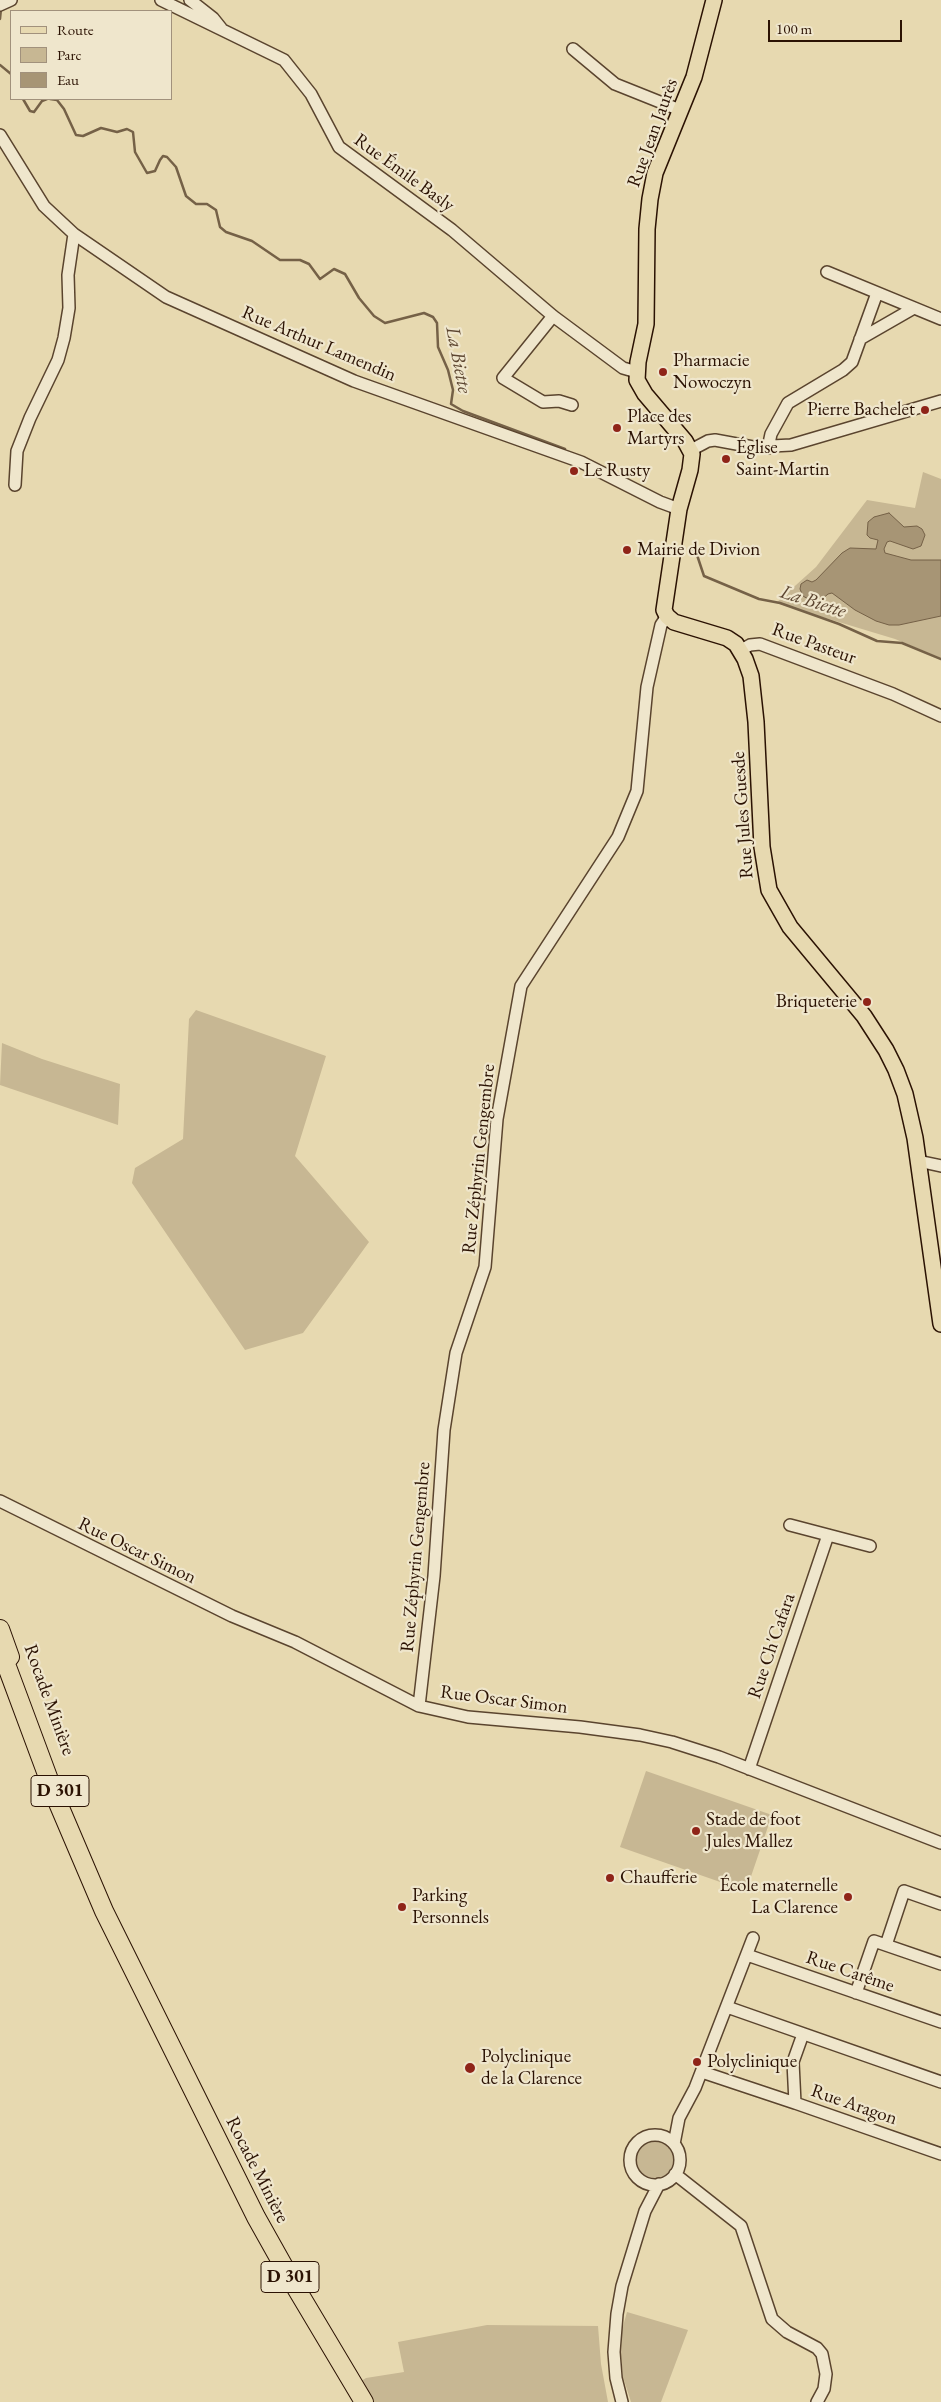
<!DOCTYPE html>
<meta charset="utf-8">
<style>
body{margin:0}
#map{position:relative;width:941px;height:2402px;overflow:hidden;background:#e7d9b0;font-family:"EB Garamond",serif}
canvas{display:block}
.legend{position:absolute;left:10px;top:10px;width:162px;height:90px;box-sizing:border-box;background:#efe6cc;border:1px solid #a1917c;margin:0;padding:6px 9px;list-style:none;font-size:15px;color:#2b1203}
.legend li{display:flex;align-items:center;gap:10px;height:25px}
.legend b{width:25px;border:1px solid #a1917c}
.scale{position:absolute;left:768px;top:20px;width:134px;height:22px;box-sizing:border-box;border:2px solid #2b1203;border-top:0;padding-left:6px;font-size:15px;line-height:18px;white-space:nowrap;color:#2b1203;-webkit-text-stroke:4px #efe6cc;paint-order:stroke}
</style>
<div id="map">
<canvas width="941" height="2402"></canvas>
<ul class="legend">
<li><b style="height:6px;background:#e7d9b0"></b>Route</li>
<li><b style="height:14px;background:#c7b793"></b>Parc</li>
<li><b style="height:14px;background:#a79575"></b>Eau</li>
</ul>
<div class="scale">100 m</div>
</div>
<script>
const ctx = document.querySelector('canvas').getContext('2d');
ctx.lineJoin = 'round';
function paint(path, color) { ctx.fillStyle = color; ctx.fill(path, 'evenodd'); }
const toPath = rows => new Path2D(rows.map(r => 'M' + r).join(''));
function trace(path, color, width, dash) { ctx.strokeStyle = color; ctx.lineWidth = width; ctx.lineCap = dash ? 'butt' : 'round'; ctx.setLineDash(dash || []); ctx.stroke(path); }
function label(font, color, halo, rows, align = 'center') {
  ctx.font = font + ' "EB Garamond",serif'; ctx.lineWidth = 4.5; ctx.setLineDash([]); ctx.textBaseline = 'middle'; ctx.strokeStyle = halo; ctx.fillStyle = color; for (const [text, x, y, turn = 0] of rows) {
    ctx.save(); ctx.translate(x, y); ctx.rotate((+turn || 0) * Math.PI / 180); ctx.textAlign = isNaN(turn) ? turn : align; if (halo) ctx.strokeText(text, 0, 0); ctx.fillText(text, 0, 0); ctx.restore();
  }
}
const green = toPath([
 [923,472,941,479,941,658,895,639,776,603,816,567,867,500,915,508],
 [196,1010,326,1056,295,1156,369,1242,303,1333,245,1350,132,1183,135,1168,183,1139,189,1019],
 [2,1043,42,1059,120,1084,118,1125,0,1085],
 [646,1771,772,1815,746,1891,620,1847],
 '635 2160a19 19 0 1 1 38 0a19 19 0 1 1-38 0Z',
 [627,2312,688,2330,661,2402,631,2402,623,2377,621,2355,622,2330],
 [487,2325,598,2326,601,2364,608,2402,370,2402,358,2383,366,2378,404,2372,398,2342]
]);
const water = toPath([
 [889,513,904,527,917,526,922,529,925,535,921,546,913,549,890,541,887,542,884,549,885,553,911,560,941,560,941,616,899,625,889,625,876,621,855,610,832,593,828,594,819,602,813,602,803,596,800,589,801,584,807,580,812,582,816,580,842,553,850,548,876,549,878,540,870,538,867,535,868,522,874,517,889,513]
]);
const stream = toPath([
 [0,19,1,9],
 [0,65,11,74],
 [23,99,30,111,34,112,42,101,47,99],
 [50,99,57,100,64,109,76,135,83,136,101,128,117,132,127,129,133,132,135,152,147,173,155,171,160,160,163,156,167,157,176,167,186,196,196,204,207,204,216,210,220,227,226,232,252,241,280,260,300,260,309,264,320,279,334,269,345,274,359,298,374,316,385,323,424,313,433,317,437,323,438,347,448,370,453,390,451,404,463,411,565,449],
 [692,549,696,552,704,576,759,599,780,603,839,624,877,641,902,643,941,659]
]);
const minor = toPath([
 [161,0,284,60,311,94,339,147,452,230,553,316,623,368,637,372],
 [190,0,213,18,221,28],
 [0,5,11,0],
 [573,49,615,84,680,110],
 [0,135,44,206,74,234,166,297,354,381,581,462,660,502,679,509],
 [827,272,941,319],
 [553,316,503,378,543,402,559,401,572,405],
 [860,339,914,308],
 [768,448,771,434,788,403,843,370,852,362,877,293],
 [691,450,708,441,715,440,753,447,791,445,941,401],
 [15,485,17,451,30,418,58,360,64,338,69,308,68,275,74,234],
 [741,650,750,645,760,644,893,694,941,716],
 [918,1161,941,1166],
 [0,1501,232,1616,295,1642,419,1706,468,1717,580,1727,640,1735,672,1742,719,1757,941,1843],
 [790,1525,870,1546],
 [419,1706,434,1576,444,1430,456,1353,485,1267,497,1119,521,986,618,837,637,791,647,687,661,625,667,616],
 [749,1769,828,1535],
 [886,1945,904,1891,941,1904],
 [747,1955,941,2022],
 [856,1993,874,1941,941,1964],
 [727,2007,941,2082],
 [803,2034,793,2062,795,2103,941,2154],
 [702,2072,795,2103],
 '630 2160a25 25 0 1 1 50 0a25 25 0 1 1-50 0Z',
 [674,2144,679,2118,695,2088,753,1938],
 [675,2174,741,2226,772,2319,787,2332,817,2348,822,2354,826,2374,824,2389,817,2402],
 [622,2402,616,2378,614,2352,617,2314,622,2286,645,2211,659,2184]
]);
const major = toPath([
 [714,0,694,77,655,173,650,199,647,229,646,324,638,362,637,380,645,394,685,441,692,454,690,470,679,509,664,610,667,616,674,622,727,638,736,644,745,659,751,676,756,722,762,847,769,890,790,927,864,1016,886,1050,896,1070,905,1094,915,1138,941,1324]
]);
const highway = toPath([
 [0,1629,10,1657],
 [0,1648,55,1796,104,1911,256,2217,293,2283,364,2402]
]);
const markers = [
 [663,372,5,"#8f2418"],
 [925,410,5,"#8f2418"],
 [617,428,5,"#8f2418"],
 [726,459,5,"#8f2418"],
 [574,471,5,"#8f2418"],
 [627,550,5,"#8f2418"],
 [867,1002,5,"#8f2418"],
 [696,1831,5,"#8f2418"],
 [610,1878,5,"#8f2418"],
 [848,1897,5,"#8f2418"],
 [402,1907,5,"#8f2418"],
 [697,2062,5,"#8f2418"],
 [470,2068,6,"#8f2418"]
];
const shields = [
 [60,1791,58],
 [290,2277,58]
];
const shieldNames = [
 ["D 301",60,1791],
 ["D 301",290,2277]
];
const streetNames = [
 ["Rue Jean Jaurès",653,133,-70],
 ["Rue Émile Basly",404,173,36],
 ["Rue Arthur Lamendin",319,344,23],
 ["Rue Pasteur",814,644,20],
 ["Rue Jules Guesde",743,815,-94],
 ["Rue Zéphyrin Gengembre",479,1159,-84],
 ["Rue Oscar Simon",137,1551,26],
 ["Rue Zéphyrin Gengembre",416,1557,-85],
 ["Rue Ch'Cafara",772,1646,-71],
 ["Rocade Minière",49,1700,70],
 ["Rue Oscar Simon",504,1700,7],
 ["Rue Carême",850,1972,19],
 ["Rue Aragon",854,2105,19],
 ["Rocade Minière",257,2170,63]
];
const poiNames = [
 ["Pharmacie",673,361],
 ["Nowoczyn",673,383],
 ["Pierre Bachelet",915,410,"right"],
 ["Place des",627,417],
 ["Martyrs",627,439],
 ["Église",736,448],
 ["Saint-Martin",736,470],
 ["Le Rusty",584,471],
 ["Mairie de Divion",637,550],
 ["Briqueterie",857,1002,"right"],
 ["Stade de foot",706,1820],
 ["Jules Mallez",706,1842],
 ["Chaufferie",620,1878],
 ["École maternelle",838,1886,"right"],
 ["La Clarence",838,1908,"right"],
 ["Parking",412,1896],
 ["Personnels",412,1918],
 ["Polyclinique",481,2057],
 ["de la Clarence",481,2079],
 ["Polyclinique",707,2062]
];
const waterNames = [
 ["La Biette",458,360,79],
 ["La Biette",813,602,18]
];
paint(green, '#c7b793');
paint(water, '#a79575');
trace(water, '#756147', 1);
trace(stream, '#756147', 2.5);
trace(minor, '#5a442e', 14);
trace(major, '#2b1203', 18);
trace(highway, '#2b1203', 20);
trace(minor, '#efe6cc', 11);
trace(major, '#e7d9b0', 15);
trace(highway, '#e7d9b0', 18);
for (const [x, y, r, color] of markers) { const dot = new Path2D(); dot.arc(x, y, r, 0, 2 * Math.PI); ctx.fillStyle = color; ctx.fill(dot); trace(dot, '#efe6cc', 2); }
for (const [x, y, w] of shields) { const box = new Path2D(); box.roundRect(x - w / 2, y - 15.5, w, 31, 4); ctx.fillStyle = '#efe6cc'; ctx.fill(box); trace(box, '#2b1203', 1); }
label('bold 18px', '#2b1203', null, shieldNames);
label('19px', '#2b1203', '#efe6cc', streetNames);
label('19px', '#2b1203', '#efe6cc', poiNames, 'left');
label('italic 20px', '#5d4631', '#efe6cc', waterNames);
</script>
